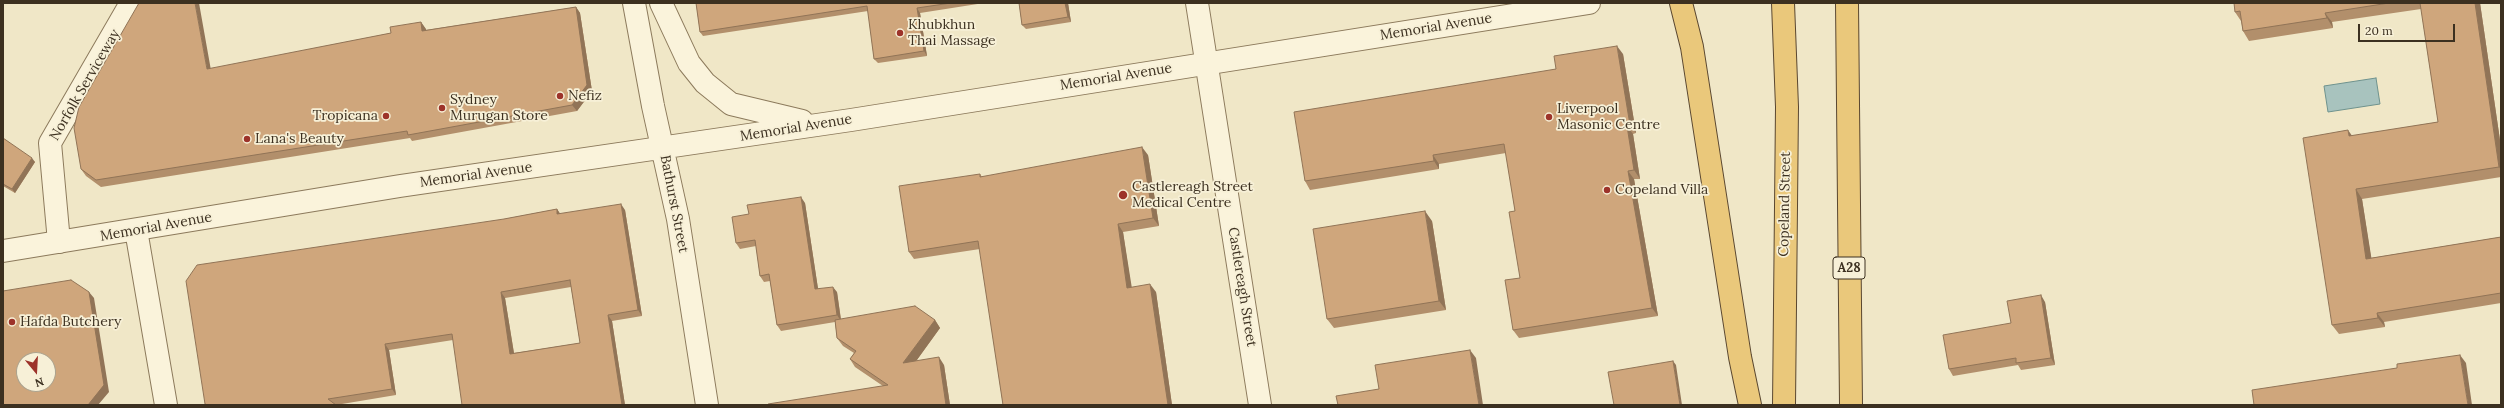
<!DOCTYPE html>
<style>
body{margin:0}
#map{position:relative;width:2504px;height:408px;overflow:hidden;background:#f0e7c7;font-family:Lora,serif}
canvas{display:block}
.frame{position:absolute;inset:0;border:4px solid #3c3020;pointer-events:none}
.north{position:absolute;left:16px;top:352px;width:40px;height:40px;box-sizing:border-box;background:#f7f0d7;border:1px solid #aca38e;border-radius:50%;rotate:162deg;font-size:11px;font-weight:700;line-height:16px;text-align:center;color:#3c3020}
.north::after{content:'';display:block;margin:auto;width:14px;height:18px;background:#9d332a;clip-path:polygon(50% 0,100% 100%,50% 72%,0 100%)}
.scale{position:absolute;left:2358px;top:24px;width:97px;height:18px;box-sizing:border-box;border:2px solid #3c3020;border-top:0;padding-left:5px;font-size:12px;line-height:14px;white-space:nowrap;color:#3c3020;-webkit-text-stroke:3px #f7f0d7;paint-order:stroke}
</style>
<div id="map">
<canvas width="2504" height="408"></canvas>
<div class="frame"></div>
<div class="north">N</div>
<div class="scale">20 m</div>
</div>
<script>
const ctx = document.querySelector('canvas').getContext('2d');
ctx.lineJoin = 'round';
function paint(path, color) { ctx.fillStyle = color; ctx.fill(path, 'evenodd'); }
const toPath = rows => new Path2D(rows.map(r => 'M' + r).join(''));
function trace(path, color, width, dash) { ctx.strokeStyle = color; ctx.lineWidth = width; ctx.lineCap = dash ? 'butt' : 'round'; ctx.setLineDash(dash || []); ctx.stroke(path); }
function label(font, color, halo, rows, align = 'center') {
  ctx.font = font + ' Lora,serif'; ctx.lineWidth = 3.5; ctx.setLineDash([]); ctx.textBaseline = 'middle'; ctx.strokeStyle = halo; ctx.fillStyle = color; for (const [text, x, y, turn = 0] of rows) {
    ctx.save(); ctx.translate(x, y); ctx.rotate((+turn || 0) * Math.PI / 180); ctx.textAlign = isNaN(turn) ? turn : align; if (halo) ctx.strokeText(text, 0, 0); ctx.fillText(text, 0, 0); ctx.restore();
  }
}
const water = toPath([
 [2376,78,2380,104,2328,112,2324,86,2376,78]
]);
const minor = toPath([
 [1197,3,1260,405],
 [136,230,166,405],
 [59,242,50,143,131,3]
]);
const tertiary = toPath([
 [634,3,653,106,678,219,707,405],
 [661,3,689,63,705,83,731,104,802,121],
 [3,251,400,186,851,120,1589,3]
]);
const trunk = toPath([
 [1681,3,1692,47,1740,357,1750,405],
 [1783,3,1787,107,1784,405],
 [1847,3,1851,405]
]);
const wall = toPath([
 [696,3,984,3,920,13,927,56,878,63,874,59,868,11,703,36,700,32],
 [1019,3,1068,3,1071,22,1026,29,1022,25],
 [2234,3,2480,3,2501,147,2501,177,2362,199,2371,258,2501,237,2501,303,2384,322,2385,327,2339,334,2332,325,2352,136,2438,122,2421,9,2332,22,2333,28,2249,41,2243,31,2241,21,2235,12],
 [576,7,580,13,592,91,577,111,412,141,410,138,101,187,86,176,81,169,211,69,391,33,421,22,426,30],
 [1623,54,1636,133,1633,134,1640,179,1634,179,1658,316,1519,338,1513,330,1520,278,1515,211,1506,153,1439,164,1439,169,1310,190,1305,181,1556,69],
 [3,138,35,162,15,193,3,186],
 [1148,155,1159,226,1123,232,1131,287,1156,292,1172,405,1003,405,980,249,914,259,909,252,980,174,982,177],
 [805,203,818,289,837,292,841,319,935,320,940,328,916,361,944,365,950,405,767,405,883,386,855,367,850,359,854,353,843,346,837,338,835,322,781,331,777,325,770,281,764,282,760,276,756,246,740,249,736,243,749,214],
 [557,209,560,214,625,210,642,316,612,321,625,405,453,340,389,350,396,395,336,405,206,405,205,404,504,219],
 [571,287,580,343,514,353,505,298],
 [1432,221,1446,310,1334,328,1327,319],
 [2045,302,2055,365,2021,370,2018,365,1953,376,1949,369,2011,323]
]);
const shadedWall = toPath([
 [195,3,199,3,212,76,207,69],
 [1065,3,1068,3,1071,22,1068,17],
 [2475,3,2480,3,2501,147,2501,170,2499,167],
 [576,7,580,13,592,91,577,111,572,105],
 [917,8,920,13,927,56,924,51],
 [2325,13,2332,22,2333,28,2327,18],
 [421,22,426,29,427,37,422,31],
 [1617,46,1623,54,1636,133,1630,125],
 [1627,126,1633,134,1640,179,1634,170],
 [2348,130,2355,140,2349,136],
 [1142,147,1148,155,1159,226,1153,218],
 [1433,155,1439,164,1439,169,1434,161],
 [32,158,35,162,15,193,12,189],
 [1628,171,1634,179,1658,316,1652,308],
 [2356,189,2362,199,2373,268,2366,259],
 [801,197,805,203,819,295,815,289],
 [621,204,625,210,642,316,638,310],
 [557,209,561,215,557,214],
 [1425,211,1432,221,1446,310,1439,301],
 [1118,224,1123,232,1133,295,1127,288],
 [1150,284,1156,292,1172,405,1168,405],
 [833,287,837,292,841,321,837,315],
 [89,292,94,298,109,392,98,405,88,405],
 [501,292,505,298,515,360,510,354],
 [2041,295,2045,302,2055,365,2051,358],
 [2377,313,2384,322,2385,327,2378,318],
 [608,315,612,321,625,405,622,405],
 [935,320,940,328,909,371,903,363],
 [385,344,389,350,396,395,392,389],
 [1470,350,1476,358,1483,405,1479,405],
 [2460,355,2466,363,2472,405,2468,405],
 [939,357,944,365,950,405,946,405],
 [1673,361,1676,365,1682,405,1680,405]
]);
const building = toPath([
 [139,3,195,3,207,69,391,33,390,27,421,22,422,31,576,7,587,85,572,105,408,135,407,131,96,180,81,169,74,128,79,107,139,3],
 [696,3,951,3,917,8,924,51,874,59,867,6,700,32,696,3],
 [1019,3,1065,3,1068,17,1022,25,1019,3],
 [2234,3,2389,3,2325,13,2327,18,2243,31,2240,11,2235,12,2234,3],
 [2420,3,2475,3,2499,167,2356,189,2366,259,2501,237,2501,293,2377,313,2378,318,2332,325,2303,138,2348,130,2349,136,2438,122,2420,3],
 [1617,46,1630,125,1627,126,1634,170,1628,171,1652,308,1513,330,1505,280,1520,278,1509,212,1515,211,1504,144,1433,155,1434,161,1305,181,1294,112,1556,69,1554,56,1617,46],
 [3,138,32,158,12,189,3,184,3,138],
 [1142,147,1153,218,1118,224,1127,288,1150,284,1168,405,1003,405,978,241,909,252,899,186,980,174,980,177,1142,147],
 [801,197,815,289,833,287,837,315,777,325,769,274,760,276,755,240,736,243,732,217,749,214,747,205,801,197],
 [621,204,638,310,608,315,622,405,462,405,452,334,385,344,392,389,328,399,336,405,207,405,205,404,186,281,197,265,504,219,557,209,557,214,621,204],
 [570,280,580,343,510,354,501,292,570,280],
 [1425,211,1439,301,1327,319,1313,229,1425,211],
 [71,280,89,292,104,385,88,405,3,405,3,291,71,280],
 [24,360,48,360,48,384,24,384,24,360],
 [2041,295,2051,358,2016,363,2016,358,1949,369,1943,335,2011,323,2007,301,2041,295],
 [915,306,935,320,903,363,939,357,946,405,767,405,768,404,888,385,850,359,856,351,837,338,835,320,915,306],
 [1470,350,1479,405,1338,405,1336,396,1379,389,1375,365,1470,350],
 [2460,355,2468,405,2254,405,2252,390,2397,368,2397,364,2460,355],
 [1673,361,1680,405,1614,405,1608,372,1673,361]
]);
const markers = [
 [900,33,4,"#9d332a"],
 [560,96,4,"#9d332a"],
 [442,108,4,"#9d332a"],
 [386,116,4,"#9d332a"],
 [1549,117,4,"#9d332a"],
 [247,139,4,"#9d332a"],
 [1607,190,4,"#9d332a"],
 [1123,195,5,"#9d332a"],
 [12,322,4,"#9d332a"]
];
const shields = [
 [1849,268,32]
];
const shieldNames = [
 ["A28",1849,268]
];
const poiNames = [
 ["Khubkhun",908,25],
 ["Thai Massage",908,41],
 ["Nefiz",568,96],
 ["Sydney",450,100],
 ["Murugan Store",450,116],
 ["Liverpool",1557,109],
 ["Masonic Centre",1557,125],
 ["Tropicana",378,116,"right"],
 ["Lana's Beauty",255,139],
 ["Castlereagh Street",1132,187],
 ["Medical Centre",1132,203],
 ["Copeland Villa",1615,190],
 ["Hafda Butchery",20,322]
];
const streetNames = [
 ["Memorial Avenue",1436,27,-9],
 ["Memorial Avenue",1116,77,-9],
 ["Norfolk Serviceway",85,85,-60],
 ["Memorial Avenue",796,128,-9],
 ["Memorial Avenue",476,175,-8],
 ["Bathurst Street",674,204,79],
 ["Copeland Street",1785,204,-89],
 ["Memorial Avenue",156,227,-10],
 ["Castlereagh Street",1242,287,81]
];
paint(water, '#a8c3be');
trace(water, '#6e928d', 1);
trace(minor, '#8c7a5c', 24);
trace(tertiary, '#8c7a5c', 24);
trace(trunk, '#5a4730', 24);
trace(minor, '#faf3db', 22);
trace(tertiary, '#faf3db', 22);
trace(trunk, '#eac87b', 22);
paint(wall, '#b28f6b');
paint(shadedWall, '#917457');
paint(building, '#cfa67c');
trace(building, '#917457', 1);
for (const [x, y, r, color] of markers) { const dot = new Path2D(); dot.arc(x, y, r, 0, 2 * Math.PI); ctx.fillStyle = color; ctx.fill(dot); trace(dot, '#f7f0d7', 1.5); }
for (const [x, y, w] of shields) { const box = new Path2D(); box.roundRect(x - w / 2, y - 11, w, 22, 3); ctx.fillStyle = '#f7f0d7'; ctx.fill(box); trace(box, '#3c3020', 1); }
label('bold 13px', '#3c3020', null, shieldNames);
label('14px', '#3c3020', '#f7f0d7', poiNames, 'left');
label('14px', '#3c3020', '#f7f0d7', streetNames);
</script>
